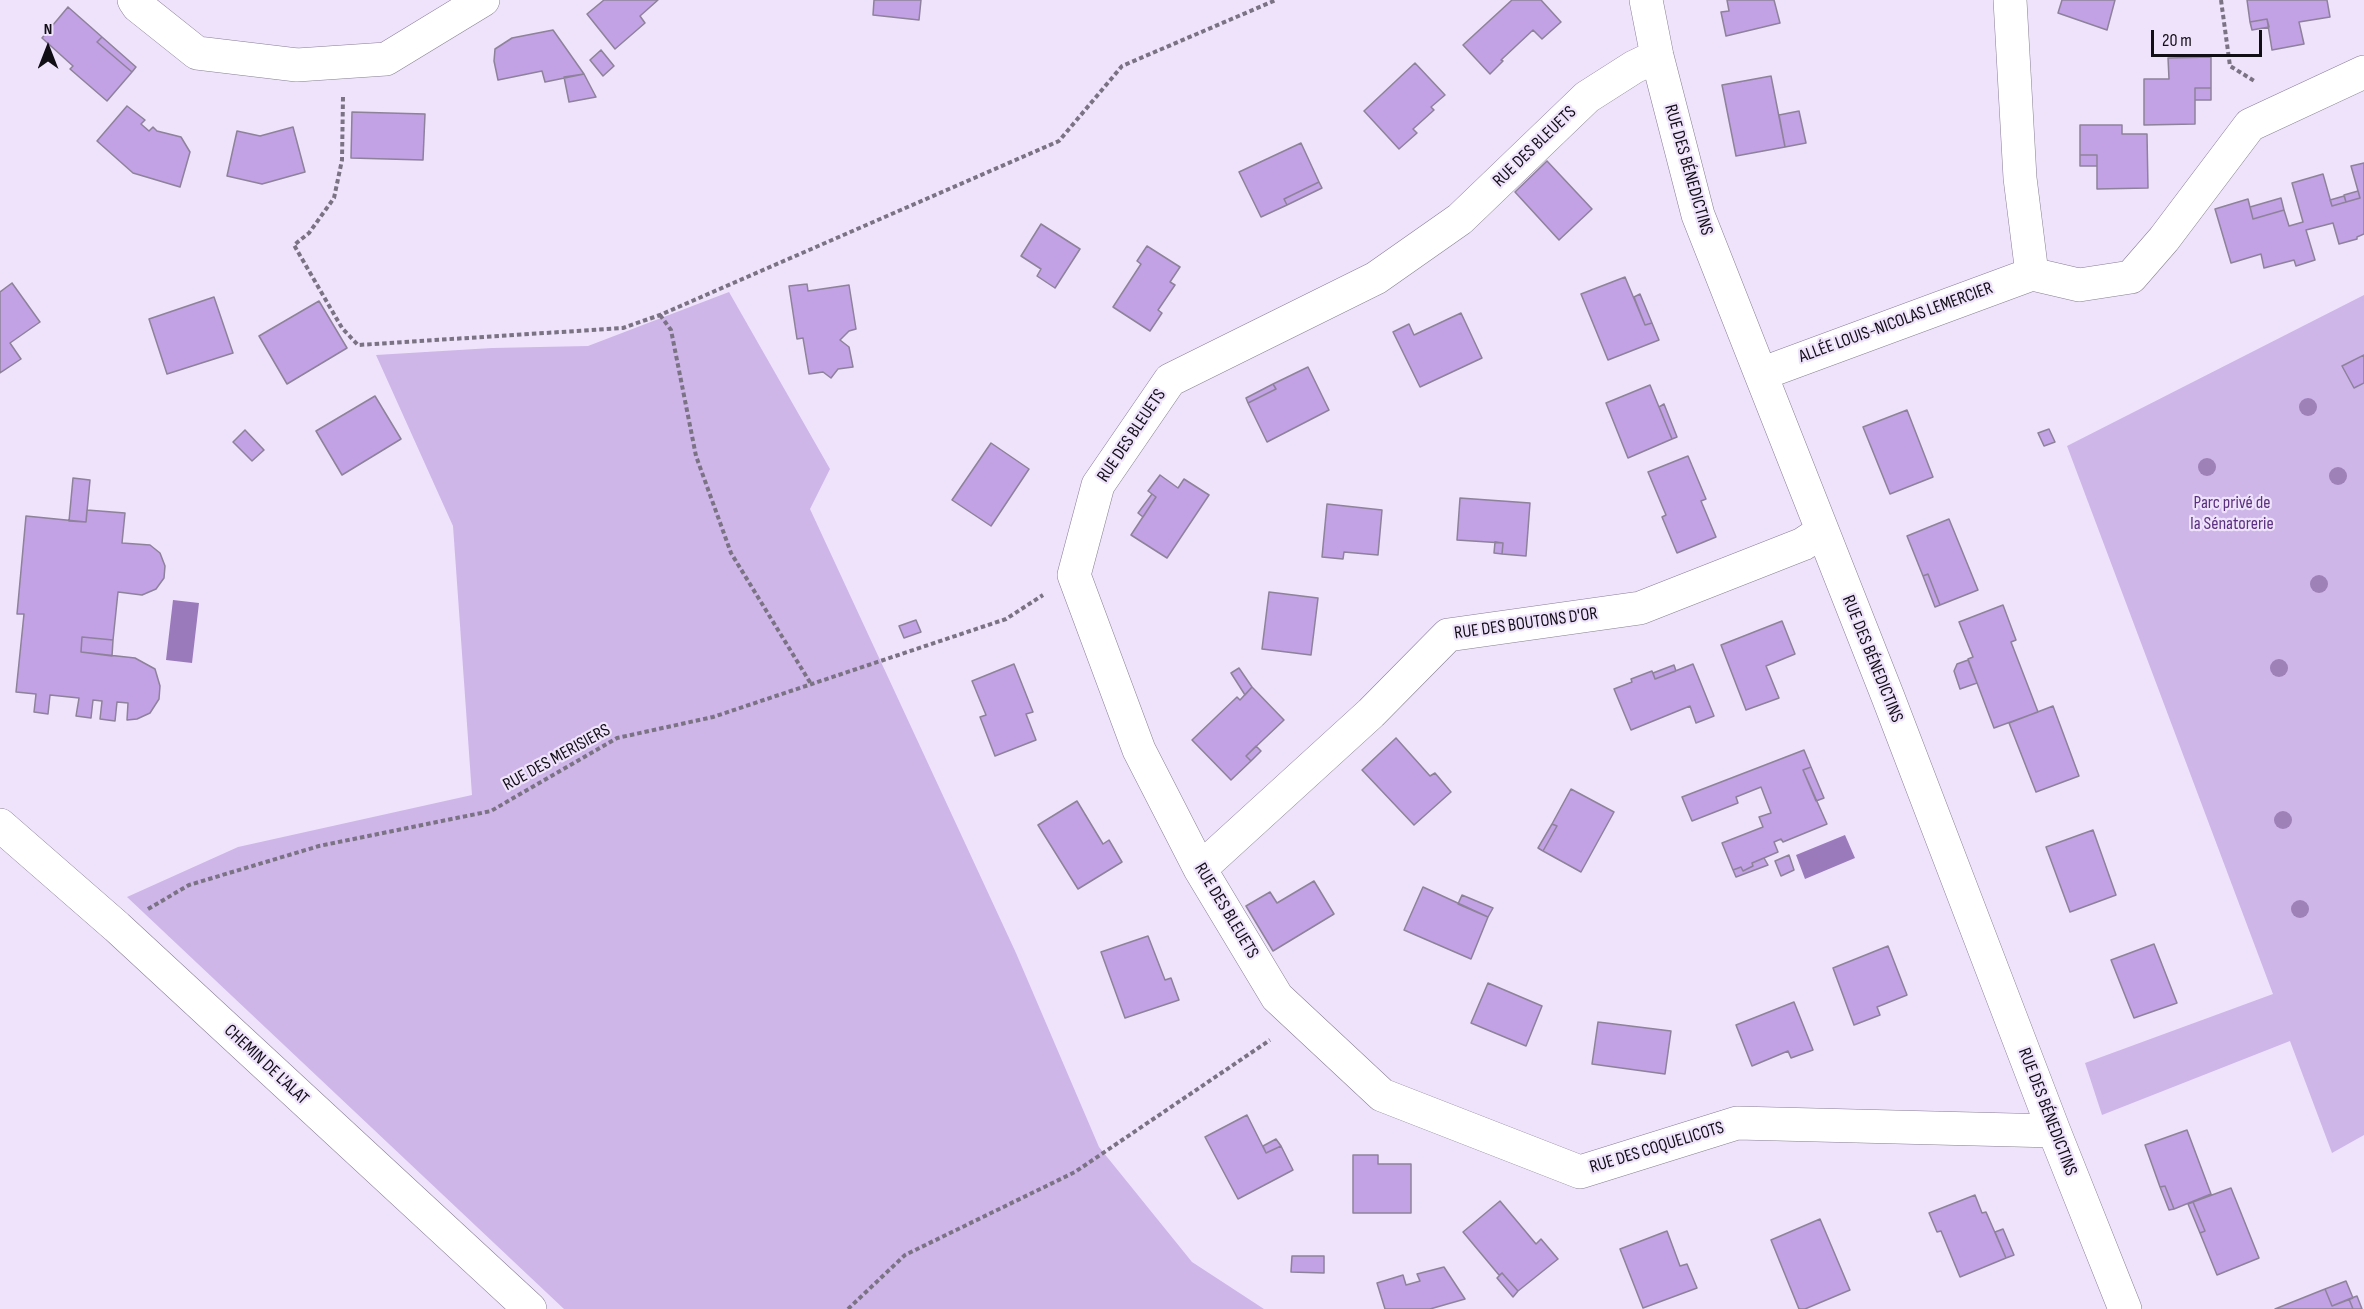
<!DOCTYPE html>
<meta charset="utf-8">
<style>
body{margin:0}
#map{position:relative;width:2364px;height:1309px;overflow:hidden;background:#efe3fc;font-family:"Sofia Sans Condensed",sans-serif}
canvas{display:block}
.north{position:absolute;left:18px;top:18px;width:60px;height:60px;-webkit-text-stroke:4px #efe3fc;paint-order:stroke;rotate:0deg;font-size:16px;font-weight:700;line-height:24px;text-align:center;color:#120e16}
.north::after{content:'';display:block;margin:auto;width:21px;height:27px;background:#120e16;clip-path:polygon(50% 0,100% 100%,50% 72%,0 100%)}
.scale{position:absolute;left:2151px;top:30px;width:111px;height:27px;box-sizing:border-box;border:3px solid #120e16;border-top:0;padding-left:8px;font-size:18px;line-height:21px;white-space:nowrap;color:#120e16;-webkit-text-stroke:4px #efe3fc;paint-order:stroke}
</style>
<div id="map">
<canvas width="2364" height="1309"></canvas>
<div class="north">N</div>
<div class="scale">20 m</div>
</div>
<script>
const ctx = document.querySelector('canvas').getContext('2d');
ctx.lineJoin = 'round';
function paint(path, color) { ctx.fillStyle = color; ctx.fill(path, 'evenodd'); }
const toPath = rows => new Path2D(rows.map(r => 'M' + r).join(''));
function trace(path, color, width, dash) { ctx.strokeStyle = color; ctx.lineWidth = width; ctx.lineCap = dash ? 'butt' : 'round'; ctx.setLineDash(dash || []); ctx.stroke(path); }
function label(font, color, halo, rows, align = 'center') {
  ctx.font = font + ' "Sofia Sans Condensed",sans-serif'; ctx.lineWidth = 4.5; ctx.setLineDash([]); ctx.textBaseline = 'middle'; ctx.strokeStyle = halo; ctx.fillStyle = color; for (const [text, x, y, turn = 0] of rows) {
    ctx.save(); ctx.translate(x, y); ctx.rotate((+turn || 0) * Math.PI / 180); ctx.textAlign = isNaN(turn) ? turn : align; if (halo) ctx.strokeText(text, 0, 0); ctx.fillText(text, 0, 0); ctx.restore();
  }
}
const green = toPath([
 [729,292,830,469,810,509,1016,953,1099,1147,1192,1262,1264,1309,564,1309,127,897,238,847,472,795,453,526,376,355,492,348,588,346],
 [2364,295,2364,1135,2332,1153,2290,1041,2102,1115,2085,1063,2273,994,2067,446]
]);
const water = toPath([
 [173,600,199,603,192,663,166,660],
 [1845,835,1855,858,1805,879,1796,855]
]);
const building = toPath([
 [604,0,658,0,640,16,645,23,615,49,587,14,604,0],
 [874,0,921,0,919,20,873,15,874,0],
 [1512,0,1541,0,1561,22,1542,39,1533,30,1501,60,1503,61,1490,74,1463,45,1512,0],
 [1727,0,1774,0,1780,23,1726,36,1721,12,1729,11,1727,0],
 [2062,0,2115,0,2107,30,2058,13,2062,0],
 [2247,0,2327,0,2330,17,2299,22,2304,44,2272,50,2267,19,2250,22,2247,0],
 [68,7,102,37,97,42,132,72,107,101,70,69,73,66,42,38,68,7],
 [2267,19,2269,27,2252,30,2250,22,2267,19],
 [553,30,584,74,545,82,542,71,498,80,494,61,495,49,512,38,553,30],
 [102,37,136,67,132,72,97,42,102,37],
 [601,50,614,66,603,76,590,60,601,50],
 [2211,57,2211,88,2195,88,2195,124,2144,125,2144,79,2169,79,2168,58,2211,57],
 [1415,63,1445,95,1431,107,1434,110,1413,129,1417,133,1399,149,1364,111,1415,63],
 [584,74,596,97,569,102,564,77,584,74],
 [1771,76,1785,147,1736,156,1722,85,1771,76],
 [2195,88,2211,88,2211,100,2195,100,2195,88],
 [127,106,145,120,141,124,149,131,153,127,157,131,181,137,190,152,180,187,133,173,97,141,127,106],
 [1799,111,1806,143,1785,147,1779,115,1799,111],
 [352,112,425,114,423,160,351,158,352,112],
 [2080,125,2122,125,2122,134,2147,134,2148,188,2097,189,2097,155,2080,155,2080,125],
 [293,127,305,172,262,184,227,176,237,131,260,136,293,127],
 [1301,143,1319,182,1284,199,1287,205,1261,217,1239,172,1301,143],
 [2080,155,2097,155,2097,166,2080,166,2080,155],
 [1547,161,1592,209,1559,240,1515,192,1547,161],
 [2364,163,2364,234,2357,237,2357,239,2339,244,2333,223,2306,230,2315,260,2296,266,2294,260,2264,268,2261,254,2231,263,2215,209,2248,199,2253,219,2284,210,2289,226,2303,222,2292,183,2323,174,2332,206,2360,198,2351,166,2364,163],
 [1319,182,1322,188,1287,205,1284,199,1319,182],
 [2358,191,2360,198,2346,202,2344,195,2358,191],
 [2344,196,2346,202,2332,206,2330,200,2344,196],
 [2281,198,2284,210,2253,219,2250,207,2281,198],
 [1041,224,1080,249,1055,288,1037,276,1041,269,1021,256,1041,224],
 [1147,246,1180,267,1170,282,1175,285,1158,310,1162,313,1150,331,1113,307,1141,264,1137,261,1147,246],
 [1625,277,1645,325,1652,323,1659,340,1608,360,1581,294,1625,277],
 [12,283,40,322,10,343,21,359,0,373,0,292,12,283],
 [807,284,808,291,849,285,856,329,849,331,840,340,849,347,853,367,838,369,831,378,823,372,809,374,803,338,797,339,789,286,807,284],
 [1640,294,1652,323,1645,325,1634,297,1640,294],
 [214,297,233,353,167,374,149,319,214,297],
 [319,301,347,348,287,384,259,336,319,301],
 [1461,313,1482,358,1420,387,1393,332,1409,324,1414,335,1461,313],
 [2364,355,2364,383,2354,388,2342,366,2364,355],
 [1308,367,1329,410,1267,442,1248,403,1276,389,1273,384,1308,367],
 [1273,384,1276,389,1248,403,1246,398,1273,384],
 [1650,385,1672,439,1628,458,1606,403,1650,385],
 [375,396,401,439,342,475,316,431,375,396],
 [1664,404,1677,437,1672,439,1659,407,1664,404],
 [1907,410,1933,477,1890,494,1863,427,1907,410],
 [2049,429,2055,442,2044,446,2038,433,2049,429],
 [245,430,264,450,252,461,233,442,245,430],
 [991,443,1029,469,991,526,952,500,991,443],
 [1688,456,1706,499,1701,501,1716,537,1677,553,1662,517,1666,515,1648,472,1688,456],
 [1160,475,1178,488,1184,479,1209,495,1167,558,1131,535,1156,497,1148,491,1160,475],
 [73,478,90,480,86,522,69,521,73,478],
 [1152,494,1156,497,1143,517,1138,513,1152,494],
 [1460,498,1530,503,1526,556,1502,554,1503,543,1457,540,1460,498],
 [1327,504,1382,510,1378,555,1344,552,1343,559,1322,557,1327,504],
 [87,510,125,513,122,543,150,545,160,553,165,566,164,578,156,589,142,595,118,592,113,640,82,637,81,652,135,658,155,669,160,686,159,699,150,713,137,719,127,720,128,703,117,702,115,721,100,719,102,701,93,700,91,718,76,716,79,698,50,695,48,714,34,712,36,694,16,692,24,614,17,614,26,516,86,522,87,510],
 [1949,519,1978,590,1940,605,1928,574,1923,576,1907,536,1949,519],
 [1495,542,1503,543,1502,554,1494,553,1495,542],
 [1928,574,1940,605,1935,607,1923,576,1928,574],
 [1269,592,1318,598,1311,655,1262,649,1269,592],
 [2003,605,2016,640,2011,642,2038,712,1994,728,1968,659,1973,657,1959,622,2003,605],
 [916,620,921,632,904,638,899,626,916,620],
 [1782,621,1795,654,1766,666,1779,698,1746,710,1721,645,1782,621],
 [82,637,113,640,112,656,81,652,82,637],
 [1968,660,1977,683,1960,689,1954,671,1957,664,1968,660],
 [1014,664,1033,712,1026,714,1036,740,995,756,980,717,986,715,972,681,1014,664],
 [1693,664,1714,716,1696,723,1690,706,1631,730,1614,689,1632,682,1631,679,1652,671,1655,679,1693,664],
 [1674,665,1676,671,1655,679,1653,673,1674,665],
 [1239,668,1252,687,1245,695,1231,673,1239,668],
 [1252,687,1284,720,1246,756,1251,761,1231,780,1192,740,1237,697,1240,700,1252,687],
 [2053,706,2079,776,2036,792,2009,723,2053,706],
 [1396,738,1430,776,1435,773,1451,792,1414,825,1362,770,1396,738],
 [1256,746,1261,751,1251,761,1246,756,1256,746],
 [1804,750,1811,767,1803,770,1827,824,1783,842,1781,839,1774,842,1778,852,1752,863,1753,866,1743,871,1741,867,1733,870,1722,843,1763,827,1759,817,1771,813,1761,787,1736,797,1738,803,1692,821,1682,797,1804,750],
 [1811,767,1824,798,1816,801,1803,770,1811,767],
 [1571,789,1614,812,1581,872,1543,851,1557,826,1552,824,1571,789],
 [1077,801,1103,844,1109,840,1122,862,1078,889,1038,825,1077,801],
 [1552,824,1557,826,1543,851,1538,848,1552,824],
 [2093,830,2116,895,2070,912,2046,847,2093,830],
 [1789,855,1794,870,1781,876,1775,861,1789,855],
 [1764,858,1768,865,1736,877,1733,870,1741,867,1743,871,1753,866,1752,863,1764,858],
 [1314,881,1334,914,1273,951,1246,906,1270,892,1277,903,1314,881],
 [1423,887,1488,917,1471,959,1404,930,1423,887],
 [1462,895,1493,908,1488,917,1458,904,1462,895],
 [1148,936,1165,980,1171,978,1179,1000,1125,1018,1101,952,1148,936],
 [2154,944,2177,1003,2134,1018,2111,960,2154,944],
 [1888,946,1907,995,1877,1007,1880,1015,1854,1025,1833,968,1888,946],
 [1488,983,1542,1006,1526,1046,1471,1023,1488,983],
 [1794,1002,1813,1050,1791,1058,1788,1051,1752,1066,1736,1025,1794,1002],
 [1598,1022,1671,1031,1665,1074,1592,1064,1598,1022],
 [1247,1115,1266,1153,1281,1146,1293,1170,1238,1199,1205,1137,1247,1115],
 [2187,1130,2211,1194,2174,1209,2165,1186,2160,1187,2145,1145,2187,1130],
 [1276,1139,1281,1146,1266,1153,1263,1146,1276,1139],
 [1353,1155,1378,1155,1378,1164,1411,1164,1411,1213,1353,1213,1353,1155],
 [2165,1186,2174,1209,2169,1210,2160,1187,2165,1186],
 [2231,1188,2259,1258,2217,1275,2200,1233,2205,1231,2193,1202,2231,1188],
 [1975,1195,1982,1213,1986,1212,2006,1258,1960,1277,1941,1231,1937,1232,1929,1213,1975,1195],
 [1500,1201,1536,1244,1541,1239,1558,1259,1518,1291,1502,1273,1499,1275,1463,1232,1500,1201],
 [2193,1202,2205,1231,2200,1233,2188,1204,2193,1202],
 [1820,1219,1850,1290,1805,1309,1799,1309,1771,1240,1820,1219],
 [2003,1229,2014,1255,2006,1258,1995,1232,2003,1229],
 [1667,1231,1680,1266,1687,1264,1697,1288,1643,1308,1620,1249,1667,1231],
 [1292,1256,1324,1256,1324,1273,1291,1272,1292,1256],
 [1444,1267,1465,1299,1430,1309,1385,1309,1377,1283,1403,1275,1406,1285,1420,1281,1417,1274,1444,1267],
 [1502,1273,1518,1291,1513,1297,1497,1278,1502,1273],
 [2346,1281,2353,1298,2332,1306,2325,1289,2346,1281],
 [2325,1289,2332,1306,2349,1299,2353,1309,2275,1309,2325,1289],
 [2357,1296,2362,1309,2353,1309,2349,1299,2357,1296]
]);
const path = toPath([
 [2221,0,2230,66,2256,82],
 [343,97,342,160,334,198,309,233,294,245,342,328,358,345,623,328,660,315,1059,141,1122,66,1276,0],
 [660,315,671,330,696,456,731,553,811,684],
 [148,909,189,885,319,846,491,811,617,738,713,717,1006,619,1043,595],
 [848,1309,905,1255,1075,1172,1270,1040]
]);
const street = toPath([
 [134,0,138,6,197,53,297,65,386,59,483,0],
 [1646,0,1657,56,1698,215,1888,697,2054,1131,2125,1309],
 [2010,0,2020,178,2032,274],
 [1657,56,1634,67,1587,97,1460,219,1376,278,1170,380,1098,485,1074,575,1139,750,1200,869,1277,997,1382,1095,1580,1172,1737,1123,2054,1131],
 [1761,374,2032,274,2079,285,2131,277,2164,239,2250,125,2364,72],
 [0,825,117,927,530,1309],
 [1200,869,1371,713,1448,635,1640,608,1803,544,1821,532]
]);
const trees = [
 [2308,407],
 [2207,467],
 [2338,476],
 [2319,584],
 [2279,668],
 [2283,820],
 [2300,909]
];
const streetNames = [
 ["RUE DES BLEUETS",1535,147,-44],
 ["RUE DES BÉNEDICTINS",1688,170,74],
 ["ALLÉE LOUIS-NICOLAS LEMERCIER",1896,323,-20],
 ["RUE DES BLEUETS",1132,436,-56],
 ["RUE DES BOUTONS D'OR",1526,624,-8],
 ["RUE DES BÉNEDICTINS",1872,659,68],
 ["RUE DES MERISIERS",557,758,-29],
 ["RUE DES BLEUETS",1226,911,59],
 ["CHEMIN DE L'ALAT",266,1065,43],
 ["RUE DES BÉNEDICTINS",2047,1112,69],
 ["RUE DES COQUELICOTS",1657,1148,-17]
];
const parkNames = [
 ["Parc privé de",2232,503],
 ["la Sénatorerie",2232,524]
];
paint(green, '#ceb6e9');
paint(water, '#9a7abb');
paint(building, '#c2a1e4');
trace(building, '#8d8299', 1.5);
trace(street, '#887e94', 34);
trace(path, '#7b7384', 4, [4.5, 3]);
trace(street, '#fff', 33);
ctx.fillStyle = '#9e81b7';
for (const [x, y] of trees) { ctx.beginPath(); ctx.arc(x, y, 9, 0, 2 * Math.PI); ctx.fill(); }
label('18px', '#120e16', '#efe3fc', streetNames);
label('18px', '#5b307f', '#efe3fc', parkNames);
</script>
